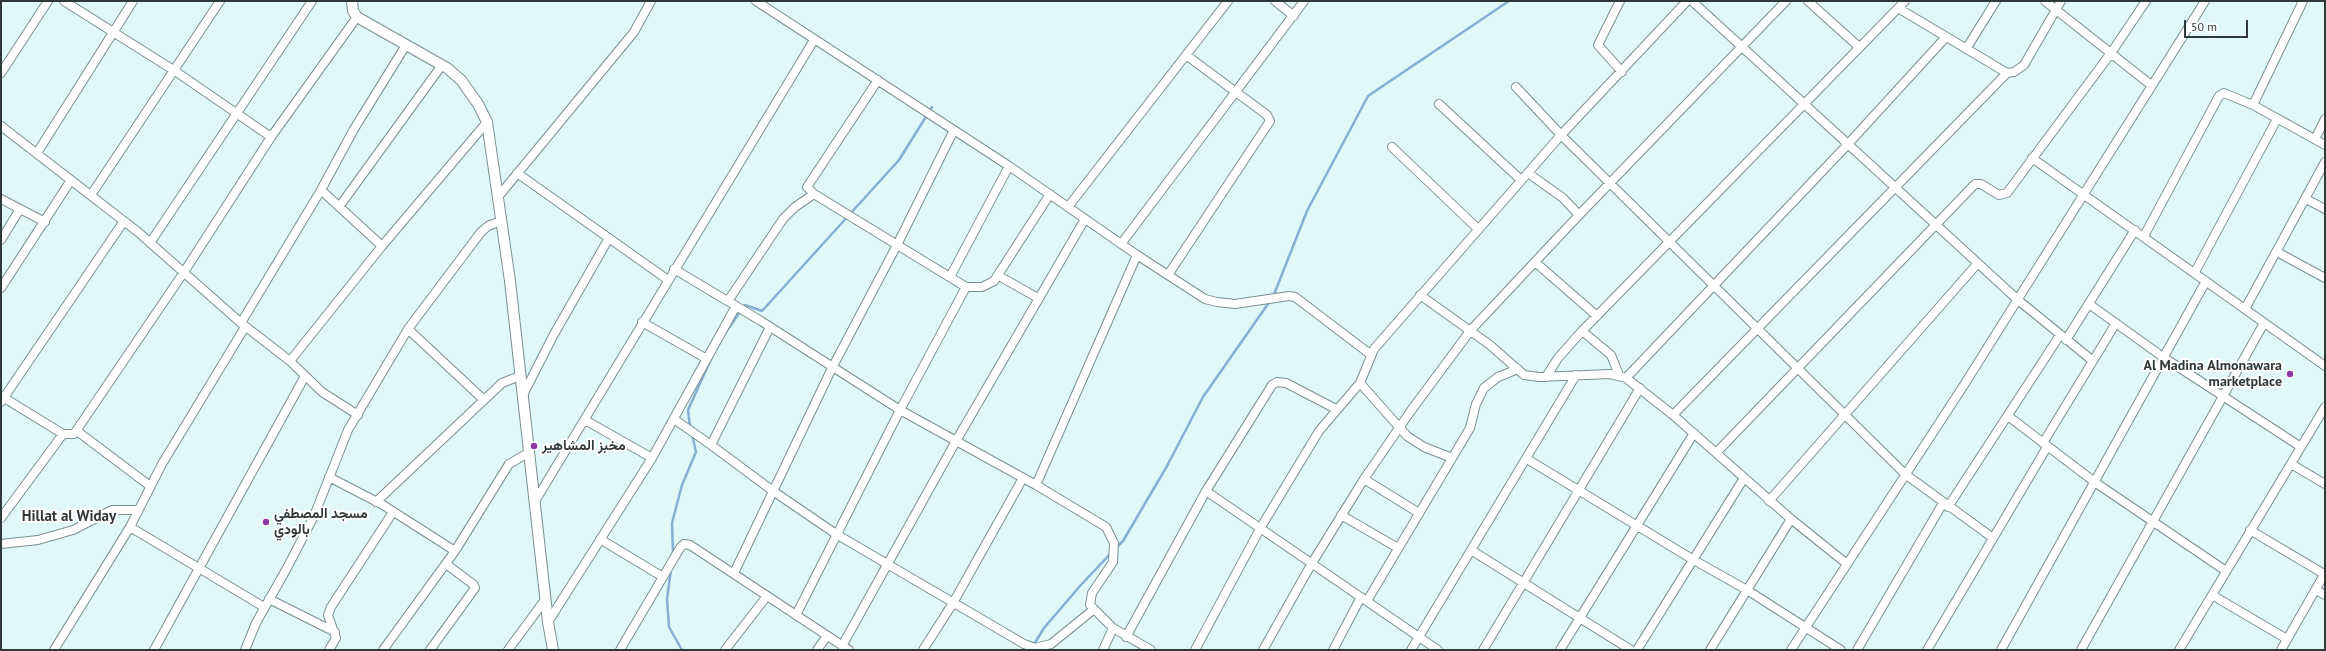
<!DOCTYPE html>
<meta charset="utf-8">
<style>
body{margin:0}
#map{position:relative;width:2326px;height:651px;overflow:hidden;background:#e1f8f8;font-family:"PT Sans",sans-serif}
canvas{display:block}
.frame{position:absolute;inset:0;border:2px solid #303939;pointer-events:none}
.scale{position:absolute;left:2184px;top:20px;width:64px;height:18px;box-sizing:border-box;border:2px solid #303939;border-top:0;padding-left:5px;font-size:12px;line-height:14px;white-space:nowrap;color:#303939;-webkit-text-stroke:3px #fff;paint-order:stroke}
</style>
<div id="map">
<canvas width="2326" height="651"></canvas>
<div class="frame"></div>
<div class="scale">50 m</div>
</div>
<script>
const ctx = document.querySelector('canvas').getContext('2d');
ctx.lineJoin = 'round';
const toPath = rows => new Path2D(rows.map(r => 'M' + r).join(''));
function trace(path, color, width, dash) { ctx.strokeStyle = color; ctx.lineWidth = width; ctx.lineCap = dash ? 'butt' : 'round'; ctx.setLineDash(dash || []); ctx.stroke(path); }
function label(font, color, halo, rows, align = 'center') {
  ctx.font = font + ' "PT Sans",Vazirmatn,sans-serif'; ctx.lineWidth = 4; ctx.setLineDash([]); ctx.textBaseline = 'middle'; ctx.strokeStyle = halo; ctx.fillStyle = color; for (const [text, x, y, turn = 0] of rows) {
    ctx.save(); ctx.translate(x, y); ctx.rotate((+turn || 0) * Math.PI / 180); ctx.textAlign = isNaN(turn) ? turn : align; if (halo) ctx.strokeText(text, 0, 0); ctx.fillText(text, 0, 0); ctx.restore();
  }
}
const stream = toPath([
 [1273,297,1307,211,1368,96,1509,1],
 [726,332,745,305,762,311,899,160,932,107],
 [690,427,688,410,711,359],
 [1117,547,1123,541,1167,466,1203,397,1270,301],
 [673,554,672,523,682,485,696,452,692,434],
 [671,569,667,599,669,627,682,650],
 [1033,646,1044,628,1080,586,1112,552]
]);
const minor = toPath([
 [64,1,175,71,271,137],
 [756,1,1009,166,1137,255,1036,485],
 [1275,1,1294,16],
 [1620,1,1598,45,1622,72],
 [1692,1,2018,300,2093,361],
 [1808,1,1859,47],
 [2045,1,2151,85],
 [1898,8,2007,73],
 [1966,49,1996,1],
 [1,73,48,1],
 [1516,87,1561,135,1905,474,1993,538],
 [1439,104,1521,180],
 [2253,105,2303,1],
 [1,126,138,232,241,323,290,361,382,246,487,122],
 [2315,139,2325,119],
 [1392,147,1478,229],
 [37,153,133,1],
 [2032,158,2325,366],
 [517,173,668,280],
 [1528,173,1563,198,1579,215],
 [321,190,382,246],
 [91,195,220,1],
 [498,197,634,32,651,1],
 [1,199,45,222],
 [2306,199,2325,209],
 [339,207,442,65],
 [1068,207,1228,1],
 [2144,236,2219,96,2224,93,2253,105,2325,145],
 [1,240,20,209],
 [150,243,312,1],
 [1121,244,1304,1],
 [2277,252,2325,278],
 [1137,255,1205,299,1217,302,1235,304,1289,296,1295,297,1370,354],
 [1535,262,1597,316],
 [674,269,761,321,900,410,1036,485,1106,527,1114,543,1113,562,1092,593,1090,605,1113,628,1151,650],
 [2195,272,2277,119],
 [1168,275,1270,121,1267,115,1186,55],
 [999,276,1038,298],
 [950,277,1009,166],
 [966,287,982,287,994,281,1050,194],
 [1,288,71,180],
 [1420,295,1490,345,1524,375,1539,377,1610,374,1626,378,1673,415,1791,519,1847,564],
 [728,301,783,219,795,207,814,194],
 [2089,304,2163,357,2301,447],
 [2245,309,2325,162],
 [642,322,707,359],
 [241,323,321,190,354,129,406,45],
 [770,327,711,445,773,491,836,534,1024,644,1035,648,1051,644,1093,610],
 [408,329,484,400],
 [1582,331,1611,355,1619,375],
 [2066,340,2135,230],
 [290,361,322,392,358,415],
 [1546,377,1558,358,1582,331,1905,1],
 [1626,378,1849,143,1946,37],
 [1360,383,1407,436,1424,447,1452,458],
 [1,396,63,434,74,434,184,272,271,137,357,17],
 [522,397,553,336,609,238],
 [1,402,124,221],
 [1673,415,2007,73,2014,72,2024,65,2061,1],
 [2008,416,2096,483,2226,571],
 [674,419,711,445],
 [585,420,652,458],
 [77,431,150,486],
 [2043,443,2116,323],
 [1716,453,1975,184,1981,184,1999,195,2007,193,2111,53,2146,1],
 [1527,459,1692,559,1747,590,1841,650],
 [2291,464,2325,484],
 [329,477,383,505,455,551],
 [1364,479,1419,513],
 [1206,491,1438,650],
 [1769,501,1978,263],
 [376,502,502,383,520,376],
 [534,503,814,40],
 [1948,507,2060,335],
 [1341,515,1398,548],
 [1,518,63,434],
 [130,527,264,607],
 [2250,530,2324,574],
 [600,539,663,577],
 [1,544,38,540,73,530,112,510,138,510],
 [1471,550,1631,650],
 [734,573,832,368,897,245,953,132],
 [2316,590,2325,595],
 [2212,595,2287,639],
 [269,599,335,632],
 [1367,601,1470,428,1476,404,1484,388,1498,377,1518,369],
 [796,615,900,410,966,287,814,194,807,187,878,80],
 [548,622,652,458,736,306],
 [1126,637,1206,491,1272,385,1277,382,1286,383,1336,409],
 [842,646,956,441,1085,219],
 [54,650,130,527,162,464,245,327],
 [154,650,305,376],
 [245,650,256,623,287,568,314,516,348,430,408,329,481,232,488,226,501,221],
 [329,650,336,638,328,615,331,607,393,512],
 [383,650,455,551,509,464,528,453],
 [430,650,475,588,474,585,446,564],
 [508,650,545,600],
 [620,650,680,548,684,544,690,545,849,650],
 [725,650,767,596],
 [817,650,827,636],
 [923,650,953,603,1023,478],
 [1103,650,1113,628],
 [1195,650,1261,527,1319,431,1360,383,1374,349,1561,135,1687,1],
 [1263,650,1312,563,1364,479,1410,412,1470,331,1579,215,1786,1],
 [1333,650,1361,597],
 [1411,650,1576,375],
 [1483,650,1640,388],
 [1560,650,1694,433],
 [1637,650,1744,478],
 [1710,650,1791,519],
 [1791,650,1964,385,2205,1],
 [1857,650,1943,503],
 [1927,650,2047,447],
 [2001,650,2206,281],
 [2081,650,2264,323],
 [2179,650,2325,407],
 [2281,650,2325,573]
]);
const tertiary = toPath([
 [352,1,353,11,357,17,447,68,461,80,478,104,487,122,510,281,548,622,553,650]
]);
const markers = [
 [2290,374,4,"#8f37a4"],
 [534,446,4,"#8f37a4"],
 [266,522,4,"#8f37a4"]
];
const poiNames = [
 ["Al Madina Almonawara",2282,366,"right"],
 ["marketplace",2282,382,"right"],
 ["مخبز المشاهير",542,446],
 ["مسجد المصطفي",274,514],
 ["بالودي",274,530]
];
const neighbourhoodNames = [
 ["Hillat al Widay",69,517]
];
trace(stream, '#85afd5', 2.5);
trace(minor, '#7b8f90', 10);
trace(tertiary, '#7b8f90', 12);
trace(minor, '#fff', 8);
trace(tertiary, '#fff', 10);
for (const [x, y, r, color] of markers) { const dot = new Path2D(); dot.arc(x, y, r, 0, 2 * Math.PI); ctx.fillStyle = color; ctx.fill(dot); trace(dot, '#fff', 1.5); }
label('bold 14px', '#303939', '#fff', poiNames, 'left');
label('bold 15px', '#303939', '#fff', neighbourhoodNames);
</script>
